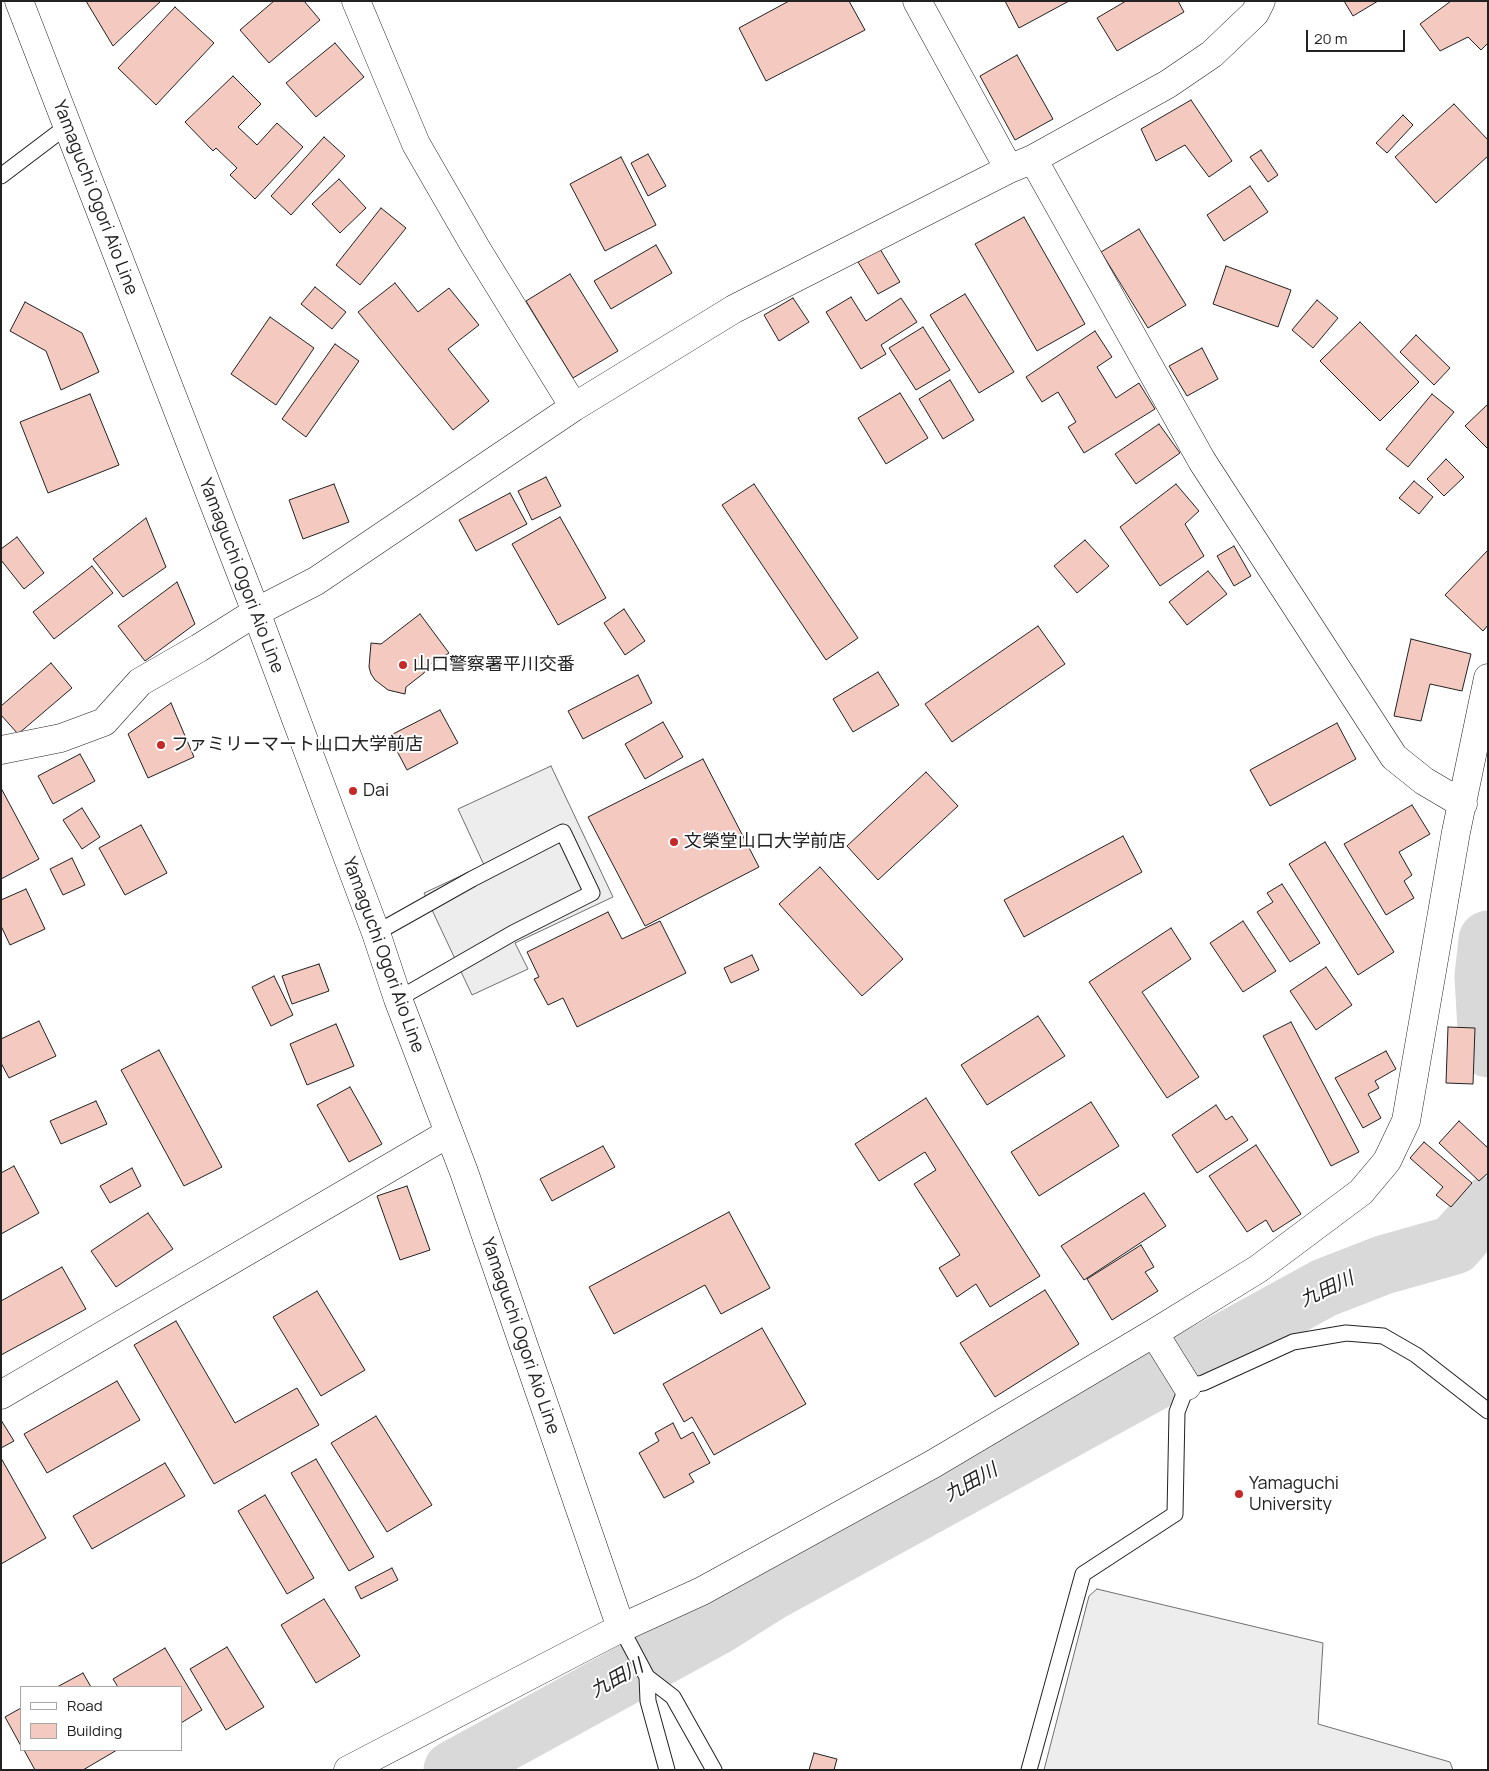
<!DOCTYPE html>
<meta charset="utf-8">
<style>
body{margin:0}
#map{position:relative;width:1489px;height:1771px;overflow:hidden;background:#fff;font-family:Manrope,sans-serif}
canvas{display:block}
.frame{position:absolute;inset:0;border:2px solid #222;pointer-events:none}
.legend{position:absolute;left:20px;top:1686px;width:162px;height:65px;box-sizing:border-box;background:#fff;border:1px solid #a7a7a7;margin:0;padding:6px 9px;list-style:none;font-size:15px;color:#222}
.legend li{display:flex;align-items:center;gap:10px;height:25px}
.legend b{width:25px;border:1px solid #a7a7a7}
.scale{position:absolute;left:1306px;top:30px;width:99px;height:22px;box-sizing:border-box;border:2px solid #222;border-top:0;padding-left:6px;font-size:15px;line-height:18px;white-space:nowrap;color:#222;-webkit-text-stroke:4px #fff;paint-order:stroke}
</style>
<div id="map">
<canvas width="1489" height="1771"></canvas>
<div class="frame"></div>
<ul class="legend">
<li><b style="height:6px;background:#fff"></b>Road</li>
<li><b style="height:14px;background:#f3c9c0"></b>Building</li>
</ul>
<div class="scale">20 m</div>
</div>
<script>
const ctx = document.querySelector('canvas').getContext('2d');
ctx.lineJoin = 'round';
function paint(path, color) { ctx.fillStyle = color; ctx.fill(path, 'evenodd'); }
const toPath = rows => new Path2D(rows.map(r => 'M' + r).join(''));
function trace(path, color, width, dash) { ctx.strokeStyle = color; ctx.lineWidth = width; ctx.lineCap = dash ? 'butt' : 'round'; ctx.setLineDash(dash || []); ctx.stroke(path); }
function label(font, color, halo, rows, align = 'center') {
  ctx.font = font + ' Manrope,"Noto Sans JP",sans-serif'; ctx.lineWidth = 4; ctx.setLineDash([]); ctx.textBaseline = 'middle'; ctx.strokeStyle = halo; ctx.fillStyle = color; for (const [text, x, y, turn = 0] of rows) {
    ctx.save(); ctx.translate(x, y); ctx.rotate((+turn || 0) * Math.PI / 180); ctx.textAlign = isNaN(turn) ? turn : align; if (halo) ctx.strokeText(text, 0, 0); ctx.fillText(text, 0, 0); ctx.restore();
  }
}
const parking = toPath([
 [551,766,613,897,515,943,528,969,472,995,424,893,484,865,458,809,551,766],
 [1097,1589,1323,1643,1318,1724,1450,1762,1453,1770,1044,1770,1089,1596,1097,1589]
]);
const river = toPath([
 [1488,940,1484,976,1488,1048],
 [453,1770,714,1627,768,1593,1324,1288,1383,1265,1454,1245,1488,1206]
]);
const building = toPath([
 [86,1,161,1,113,46,86,1],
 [274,1,304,1,320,20,269,63,240,30,274,1],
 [789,1,849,1,865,30,766,81,739,28,789,1],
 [1005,1,1069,1,1019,28,1005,1],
 [1126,1,1178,1,1184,12,1117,51,1097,18,1126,1],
 [1344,1,1378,1,1353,16,1344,1],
 [1451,1,1488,1,1488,43,1481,50,1468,37,1440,51,1420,24,1451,1],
 [175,7,214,43,156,105,118,68,175,7],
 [335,43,364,77,316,117,286,83,335,43],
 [1017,55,1053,119,1015,140,980,76,1017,55],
 [233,76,261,104,238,127,257,145,277,123,303,147,255,199,230,175,237,168,216,148,213,151,185,122,233,76],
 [1191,100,1232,161,1209,177,1185,145,1156,161,1141,129,1191,100],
 [1454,104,1488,140,1488,156,1436,203,1395,157,1454,104],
 [1403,115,1413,125,1387,153,1376,143,1403,115],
 [324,137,345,156,291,215,271,196,324,137],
 [1261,150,1278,175,1268,182,1250,157,1261,150],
 [648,154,666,186,648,196,631,163,648,154],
 [621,157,656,225,605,251,570,184,621,157],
 [339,179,366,208,340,233,312,204,339,179],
 [1250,186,1268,212,1224,241,1207,215,1250,186],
 [381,208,406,228,360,285,336,265,381,208],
 [1024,217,1085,324,1037,351,975,244,1024,217],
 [1139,229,1186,305,1148,328,1101,252,1139,229],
 [656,245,672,273,611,309,594,281,656,245],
 [880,249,900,282,878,294,858,262,880,249],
 [1226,266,1291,290,1278,327,1213,304,1226,266],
 [570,274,618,351,573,378,526,301,570,274],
 [395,283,418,312,449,288,479,325,448,349,489,401,453,430,358,312,395,283],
 [315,287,346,312,332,329,301,304,315,287],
 [965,294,1014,372,979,393,930,315,965,294],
 [851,297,866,321,901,298,917,322,881,345,886,354,861,369,826,312,851,297],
 [793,298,809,322,779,341,764,315,793,298],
 [1317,300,1338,318,1313,348,1292,330,1317,300],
 [25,302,82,333,99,372,61,390,46,351,10,331,25,302],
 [270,317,314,348,276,405,231,374,270,317],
 [1360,322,1419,382,1380,421,1320,361,1360,322],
 [923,327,950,370,916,390,889,348,923,327],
 [1095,331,1112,357,1097,367,1116,398,1139,383,1155,409,1084,453,1068,427,1076,422,1058,392,1042,402,1026,377,1095,331],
 [1416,335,1450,368,1434,385,1400,352,1416,335],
 [335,344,359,361,306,437,282,419,335,344],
 [1202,348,1218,379,1187,396,1169,366,1202,348],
 [950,380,974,420,943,439,919,399,950,380],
 [900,393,928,438,886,464,858,418,900,393],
 [90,394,119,465,48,493,20,422,90,394],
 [1432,394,1454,412,1408,467,1386,449,1432,394],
 [1488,404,1488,449,1465,426,1488,404],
 [1159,424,1180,453,1136,484,1115,454,1159,424],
 [1446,459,1464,477,1444,496,1427,479,1446,459],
 [546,477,561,506,532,520,518,491,546,477],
 [1414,481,1433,497,1419,514,1399,498,1414,481],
 [334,484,349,522,303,539,289,500,334,484],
 [754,484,858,638,826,660,722,505,754,484],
 [1176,484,1199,511,1185,524,1204,556,1160,586,1120,527,1176,484],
 [510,493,527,524,476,551,459,520,510,493],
 [560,517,606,598,558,625,512,544,560,517],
 [146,518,166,567,123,597,93,559,146,518],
 [17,537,44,573,24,589,1,560,1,549,17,537],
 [1085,540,1109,566,1077,593,1054,566,1085,540],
 [1234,546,1251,576,1234,586,1217,556,1234,546],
 [1488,550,1488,625,1483,631,1445,595,1488,550],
 [92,566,113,593,54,639,33,612,92,566],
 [1208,571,1227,594,1187,625,1169,602,1208,571],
 [177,582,195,624,145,661,118,626,177,582],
 [624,609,645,641,625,655,604,623,624,609],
 [420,614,449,653,427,666,424,673,406,687,405,694,388,690,375,680,371,674,369,667,371,643,381,644,420,614],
 [1038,626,1065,664,952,742,925,704,1038,626],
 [1411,639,1471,654,1462,691,1430,684,1421,721,1394,716,1411,639],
 [51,663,72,688,18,734,1,715,1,706,51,663],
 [878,672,899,705,853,732,833,699,878,672],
 [638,675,652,703,583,739,568,711,638,675],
 [171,703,194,757,148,778,128,734,171,703],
 [440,710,458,743,407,770,389,736,440,710],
 [663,722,683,757,645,779,625,744,663,722],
 [1337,723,1356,759,1270,806,1250,770,1337,723],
 [80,754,95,781,53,804,38,776,80,754],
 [703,759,759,867,645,926,588,817,703,759],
 [926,772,958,806,878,880,847,846,926,772],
 [1,788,39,859,1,879,1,788],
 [1412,805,1430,834,1399,852,1412,875,1404,881,1414,898,1386,915,1344,844,1412,805],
 [82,808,100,837,82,849,63,820,82,808],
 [141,825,167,873,125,895,99,848,141,825],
 [1123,836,1142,872,1024,937,1004,900,1123,836],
 [1325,842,1394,952,1358,975,1289,864,1325,842],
 [72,858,85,885,63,895,50,869,72,858],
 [820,867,903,959,862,996,779,904,820,867],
 [1282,884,1320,943,1290,962,1257,912,1273,902,1267,893,1282,884],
 [26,889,45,929,10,945,1,926,1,900,26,889],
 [608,912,622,939,660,921,686,973,577,1027,563,998,548,1005,534,979,539,977,527,952,608,912],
 [1243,921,1276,971,1243,992,1210,943,1243,921],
 [1171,928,1191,959,1142,992,1199,1077,1167,1098,1089,982,1171,928],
 [752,955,759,970,731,983,724,968,752,955],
 [319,964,329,991,292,1004,282,976,319,964],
 [1326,967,1352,1005,1316,1030,1290,991,1326,967],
 [274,976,293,1015,271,1026,252,987,274,976],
 [1038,1016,1065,1056,987,1105,961,1065,1038,1016],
 [39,1021,56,1056,9,1078,1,1063,1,1039,39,1021],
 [1291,1022,1359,1152,1331,1166,1263,1036,1291,1022],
 [336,1024,354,1066,307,1085,290,1044,336,1024],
 [1448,1027,1475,1028,1473,1084,1446,1083,1448,1027],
 [159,1050,222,1167,184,1186,121,1070,159,1050],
 [1386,1051,1396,1069,1375,1081,1379,1088,1368,1094,1381,1118,1363,1128,1335,1078,1386,1051],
 [350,1087,382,1144,349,1162,317,1105,350,1087],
 [926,1098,1040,1276,990,1307,976,1284,957,1297,939,1268,960,1255,914,1184,936,1170,925,1152,879,1181,855,1144,926,1098],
 [96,1101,107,1124,61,1144,50,1121,96,1101],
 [1091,1102,1119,1146,1039,1196,1011,1152,1091,1102],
 [1216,1105,1226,1120,1232,1116,1248,1140,1197,1173,1172,1135,1216,1105],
 [1459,1121,1488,1148,1488,1173,1479,1181,1439,1143,1459,1121],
 [1424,1142,1472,1183,1451,1207,1436,1195,1443,1187,1410,1158,1424,1142],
 [1256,1145,1301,1214,1273,1232,1266,1220,1247,1232,1209,1176,1256,1145],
 [603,1146,615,1167,552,1201,540,1179,603,1146],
 [14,1166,39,1213,1,1234,1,1173,14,1166],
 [132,1168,141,1186,110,1203,100,1186,132,1168],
 [407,1186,430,1250,400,1260,377,1196,407,1186],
 [1144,1193,1166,1226,1084,1280,1061,1246,1144,1193],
 [729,1212,770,1288,721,1314,705,1285,614,1334,589,1287,729,1212],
 [148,1213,173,1249,116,1287,91,1251,148,1213],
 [1141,1245,1154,1267,1145,1272,1158,1291,1112,1320,1087,1279,1141,1245],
 [62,1267,86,1309,1,1355,1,1301,62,1267],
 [1045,1290,1079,1344,995,1397,960,1343,1045,1290],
 [317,1291,365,1370,321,1396,273,1317,317,1291],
 [176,1321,235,1423,297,1388,319,1425,214,1484,134,1345,176,1321],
 [762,1328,806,1404,714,1455,692,1417,684,1422,663,1384,762,1328],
 [117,1381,140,1420,47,1473,24,1434,117,1381],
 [376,1416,432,1505,387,1532,331,1443,376,1416],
 [1,1420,14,1441,1,1448,1,1420],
 [673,1423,681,1439,693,1432,710,1463,689,1474,694,1482,664,1498,639,1453,659,1441,655,1433,673,1423],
 [1,1458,46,1538,1,1564,1,1458],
 [316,1459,374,1557,349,1571,291,1473,316,1459],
 [165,1463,185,1496,92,1549,73,1516,165,1463],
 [265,1495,314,1578,287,1594,238,1511,265,1495],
 [392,1568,398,1580,361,1599,355,1587,392,1568],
 [324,1599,360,1656,316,1683,281,1625,324,1599],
 [227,1647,264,1707,226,1730,190,1669,227,1647],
 [165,1648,202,1710,181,1723,181,1687,118,1687,113,1679,165,1648],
 [83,1673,91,1687,57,1687,83,1673],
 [21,1708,21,1746,5,1717,21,1708],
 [24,1750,117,1750,83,1770,35,1770,24,1750],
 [814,1753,837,1759,834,1770,809,1770,814,1753]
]);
const service = toPath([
 [1,176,67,126],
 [376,933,472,879,563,832,592,893,513,933,398,999],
 [621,1628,647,1677,673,1697,714,1770],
 [647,1677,648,1701,667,1770],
 [1029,1770,1083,1574,1175,1514,1177,1412,1187,1386,1203,1383,1293,1342,1346,1333,1383,1336,1416,1355,1488,1411]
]);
const minor = toPath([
 [356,1,416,144,476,248,574,407],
 [917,1,1009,169],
 [1033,159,1202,461,1394,757,1424,781,1463,804],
 [1,750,61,738,104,722,140,682,199,648,256,612,316,581,574,407,734,309,1009,169,1033,159,1168,84,1212,54,1255,13,1261,1],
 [1154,1333,1187,1386],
 [1,1395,449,1133],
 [621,1628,702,1591,933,1464,1154,1333,1258,1269,1361,1192,1387,1161,1406,1121,1456,832,1488,678]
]);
const primary = toPath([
 [19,1,256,612,376,933,398,999,464,1172,621,1628,348,1770]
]);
const markers = [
 [403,665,5,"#c62828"],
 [161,745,5,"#c62828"],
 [353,791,5,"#c62828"],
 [674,842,5,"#c62828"],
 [1239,1494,5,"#c62828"]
];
const streetNames = [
 ["Yamaguchi Ogori Aio Line",95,198,69],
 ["Yamaguchi Ogori Aio Line",241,576,69],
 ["Yamaguchi Ogori Aio Line",383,955,70],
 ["Yamaguchi Ogori Aio Line",520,1336,71]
];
const poiNames = [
 ["山口警察署平川交番",413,665],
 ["ファミリーマート山口大学前店",171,745],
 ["Dai",363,791],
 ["文榮堂山口大学前店",684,842],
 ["Yamaguchi",1249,1484],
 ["University",1249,1505]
];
const waterNames = [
 ["九田川",1327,1290,-25],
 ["九田川",971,1483,-29],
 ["九田川",617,1679,-29]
];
paint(parking, '#ededed');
trace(parking, '#6f6f6f', 1);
trace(river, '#d9d9d9', 59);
paint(building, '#f3c9c0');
trace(building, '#222', 1);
trace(service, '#222', 17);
trace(minor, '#222', 29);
trace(primary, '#222', 29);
trace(service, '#fff', 15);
trace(minor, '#fff', 28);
trace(primary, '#fff', 28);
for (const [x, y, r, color] of markers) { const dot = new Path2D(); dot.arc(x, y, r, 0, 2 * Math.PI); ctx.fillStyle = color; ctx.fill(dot); trace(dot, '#fff', 2); }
label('18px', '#222', '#fff', streetNames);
label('18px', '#222', '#fff', poiNames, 'left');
label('italic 19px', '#222', '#fff', waterNames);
</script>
